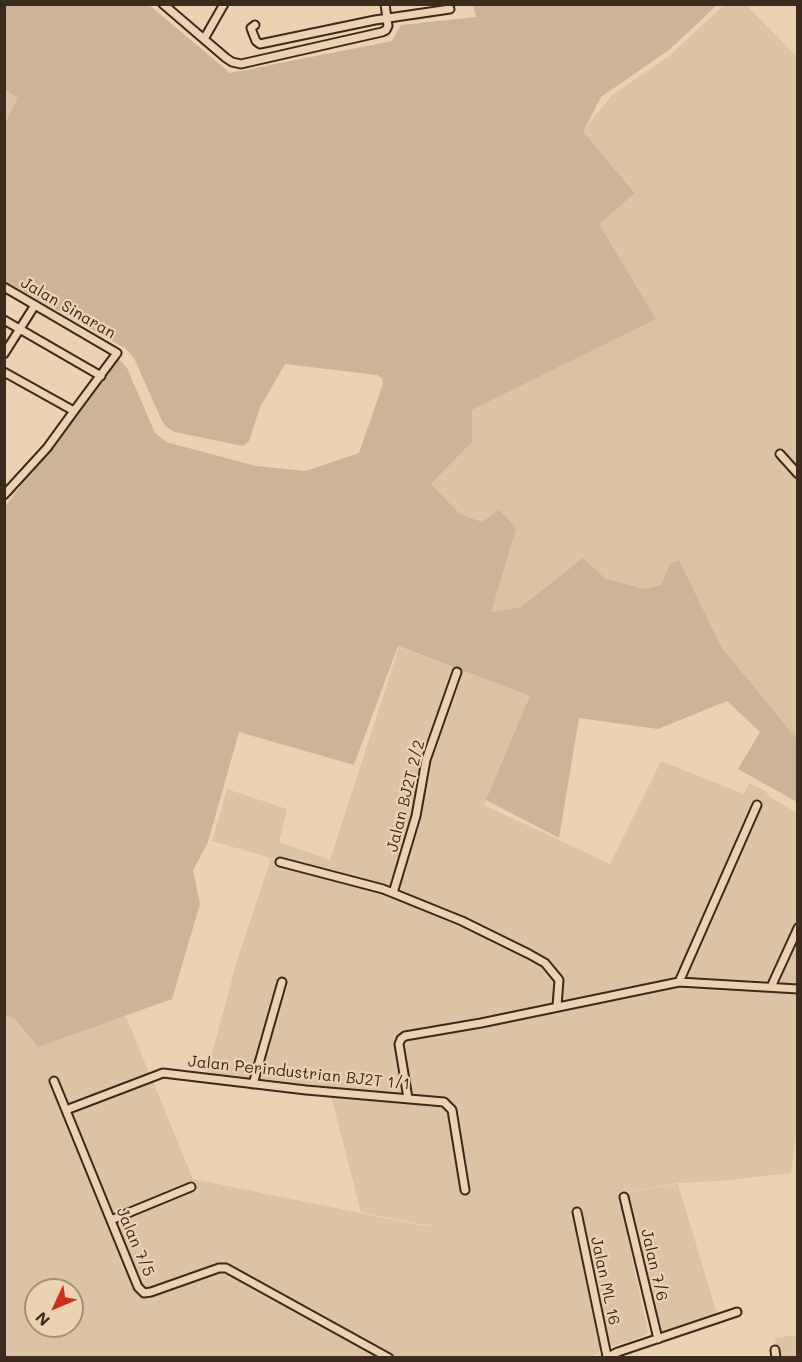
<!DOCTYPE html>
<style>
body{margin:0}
#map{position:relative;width:802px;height:1362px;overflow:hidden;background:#ebd2b3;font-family:Mali,sans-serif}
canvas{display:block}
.frame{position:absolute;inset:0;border:6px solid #3b2a1e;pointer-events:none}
.north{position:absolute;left:24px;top:1278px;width:60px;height:60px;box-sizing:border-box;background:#ebd2b3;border:2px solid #a58f77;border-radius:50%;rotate:226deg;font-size:16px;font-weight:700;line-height:24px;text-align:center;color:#3b2a1e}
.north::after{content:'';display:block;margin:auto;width:21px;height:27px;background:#c8321e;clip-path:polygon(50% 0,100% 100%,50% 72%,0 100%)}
</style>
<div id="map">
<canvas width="802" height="1362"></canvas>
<div class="frame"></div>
<div class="north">N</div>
</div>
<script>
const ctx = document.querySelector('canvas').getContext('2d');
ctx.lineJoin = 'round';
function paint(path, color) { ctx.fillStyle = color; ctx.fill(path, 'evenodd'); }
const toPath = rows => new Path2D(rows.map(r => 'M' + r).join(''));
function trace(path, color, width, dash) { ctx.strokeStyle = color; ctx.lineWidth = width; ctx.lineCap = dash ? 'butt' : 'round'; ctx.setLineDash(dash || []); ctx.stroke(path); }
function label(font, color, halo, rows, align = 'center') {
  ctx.font = font + ' Mali,sans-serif'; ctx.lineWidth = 4.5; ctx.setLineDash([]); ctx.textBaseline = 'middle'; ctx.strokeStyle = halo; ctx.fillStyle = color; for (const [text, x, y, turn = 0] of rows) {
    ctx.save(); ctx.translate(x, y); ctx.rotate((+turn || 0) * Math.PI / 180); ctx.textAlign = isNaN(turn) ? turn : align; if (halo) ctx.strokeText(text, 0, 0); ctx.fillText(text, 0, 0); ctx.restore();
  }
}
const built = toPath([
 [724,5,746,5,797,57,797,739,722,648,679,560,670,564,662,585,645,589,606,579,583,559,521,607,490,612,482,522,459,514,431,484,472,442,472,410,656,319,599,224,635,192,582,132,612,95,668,57],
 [5,89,19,98,5,123],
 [399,647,533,697,484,805,610,864,661,761,744,794,749,783,765,791,770,797,797,813,798,1120,791,1173,720,1181,679,1183,590,1198,678,1184,720,1324,620,1357,598,1357,602,1351,649,1336,651,1332,627,1234,648,1332,641,1337,601,1350,592,1357,5,1357,4,1015,14,1018,38,1047,125,1014,193,1179,425,1226,446,1222,425,1225,361,1212,331,1096,204,1084,237,960,271,858,212,841,227,789,287,809,279,842,330,860],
 [36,1290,72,1290,72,1326,36,1326],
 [797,1335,797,1357,778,1357,775,1338]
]);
const green = toPath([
 [5,5,149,5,230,73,392,41,401,25,476,17,473,5,717,5,669,50,601,97,583,132,635,193,599,224,656,319,472,410,472,442,431,484,460,514,482,522,499,510,516,528,491,612,521,607,583,558,606,579,645,589,661,585,670,564,679,560,722,648,797,739,797,802,738,769,760,732,727,701,658,729,579,718,559,838,486,800,530,696,398,646,354,765,239,732,208,842,193,870,200,904,172,999,38,1047,14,1018,5,1015,4,508,117,357,127,368,155,433,166,442,256,466,306,471,359,453,383,384,382,378,377,375,285,364,260,407,249,441,243,446,175,432,166,427,162,421,134,358,125,348,5,281,5,123,18,98,5,89]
]);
const minor = toPath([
 [163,4,226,58,232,62,241,64,382,32,386,30,388,26,385,4],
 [255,25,251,28,252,31,256,41,260,44,375,20,450,9],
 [204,39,224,4],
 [4,287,117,353,74,411,4,372],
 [4,320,101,376],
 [4,354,35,305],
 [780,454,798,474],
 [4,495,47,448,74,411],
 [280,862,383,889,462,921,529,954,545,963,559,980,557,1006],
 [393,893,416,816,426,760,457,672],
 [679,982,757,805],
 [771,987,798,928],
 [54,1081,138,1287,144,1293,151,1292,219,1268,226,1268,389,1358],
 [253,1084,282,982],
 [408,1098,399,1044,401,1039,405,1036,481,1023,679,982,798,989],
 [66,1110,163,1073,306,1090,444,1102,452,1110,465,1190],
 [624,1197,658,1339],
 [577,1212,607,1356],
 [111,1220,191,1187],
 [775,1350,776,1358],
 [606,1358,618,1352,737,1312]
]);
const streetNames = [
 ["Jalan Sinaran",68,308,30],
 ["Jalan BJ2T 2/2",406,796,-76],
 ["Jalan Perindustrian BJ2T 1/1",299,1073,6],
 ["Jalan 7/5",135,1242,67],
 ["Jalan 7/6",654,1265,77],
 ["Jalan ML 16",605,1281,78]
];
paint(built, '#dbc3a6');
paint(green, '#cbb498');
trace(minor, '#3b2a1e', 11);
trace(minor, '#ebd2b3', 7);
label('16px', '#3b2a1e', '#ebd2b3', streetNames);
</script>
